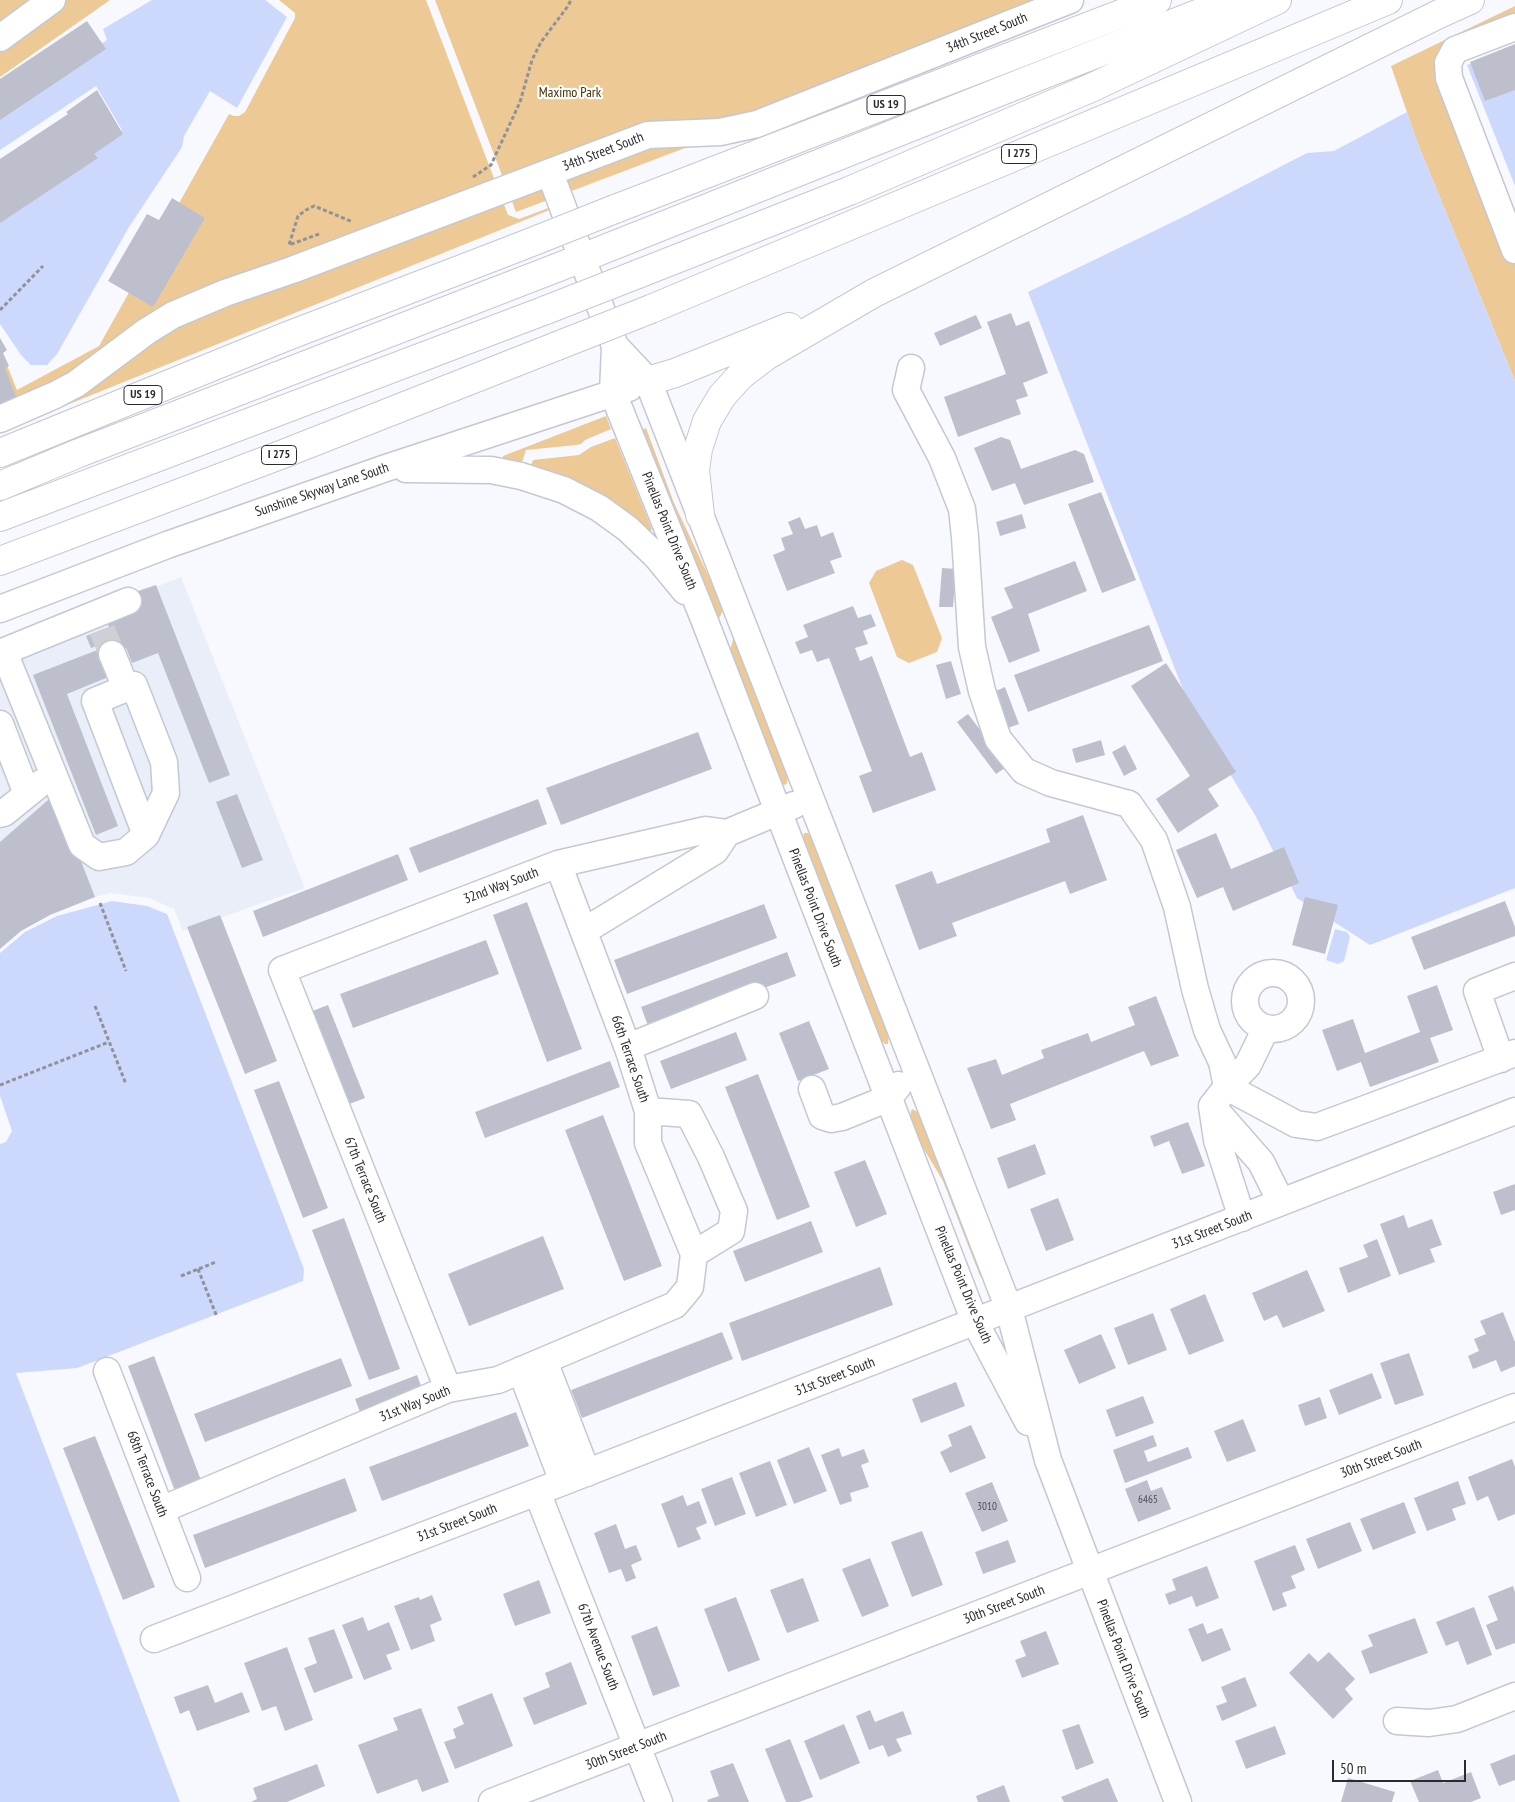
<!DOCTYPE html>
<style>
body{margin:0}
#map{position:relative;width:1515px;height:1802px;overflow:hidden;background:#f8f9fe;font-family:"PT Sans Narrow",sans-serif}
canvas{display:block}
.scale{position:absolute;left:1332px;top:1760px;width:134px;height:22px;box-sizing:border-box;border:2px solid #292b2f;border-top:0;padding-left:6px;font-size:15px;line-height:18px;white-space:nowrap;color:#292b2f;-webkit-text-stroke:4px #fff;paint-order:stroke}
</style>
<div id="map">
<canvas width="1515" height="1802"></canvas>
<div class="scale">50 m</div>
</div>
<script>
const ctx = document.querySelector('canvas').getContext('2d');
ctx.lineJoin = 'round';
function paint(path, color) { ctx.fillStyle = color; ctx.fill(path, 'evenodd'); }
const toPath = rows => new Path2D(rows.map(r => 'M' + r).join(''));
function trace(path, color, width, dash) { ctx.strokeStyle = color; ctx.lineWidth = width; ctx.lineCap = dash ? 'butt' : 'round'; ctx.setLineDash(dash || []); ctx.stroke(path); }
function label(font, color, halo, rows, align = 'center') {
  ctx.font = font + ' "PT Sans Narrow",sans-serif'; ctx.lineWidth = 4.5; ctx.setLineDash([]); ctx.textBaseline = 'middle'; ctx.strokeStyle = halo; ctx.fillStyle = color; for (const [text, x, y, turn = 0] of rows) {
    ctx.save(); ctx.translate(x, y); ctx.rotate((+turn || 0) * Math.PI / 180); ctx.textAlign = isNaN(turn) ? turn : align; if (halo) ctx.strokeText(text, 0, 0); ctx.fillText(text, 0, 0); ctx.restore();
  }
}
const built = toPath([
 [181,577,305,888,183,931,174,909,149,898,110,893,55,908,0,942,0,649]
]);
const green = toPath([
 [0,0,110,0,0,77],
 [279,0,426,0,508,215,519,219,551,207,552,209,0,432,0,348,17,390,99,346,229,114,234,116,239,116,245,112,295,18,295,13],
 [435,0,1076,0,516,212],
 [1515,6,1515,37,1465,57,1459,68,1515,211,1515,381,1418,144,1391,66],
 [606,416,611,429,585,440,581,444,576,445,526,450,522,462,503,458,503,456],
 [646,428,674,503,724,609,717,622,641,430],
 [615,438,652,529,650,531,622,508,597,491,564,475,531,465,533,460,579,455,591,447],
 [902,560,913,565,942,638,937,652,909,663,897,657,869,583,876,571],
 [734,635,788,775,787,783,785,785,781,783,730,651],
 [804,833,808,833,813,838,889,1033,888,1044,885,1044,878,1037,802,842],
 [912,1109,918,1112,924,1120,983,1277,980,1276,943,1181,913,1131,910,1122,911,1111]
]);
const water = toPath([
 [152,0,265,0,287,17,237,108,210,91,184,136,182,147,129,227,57,354,47,365,31,365,21,355,0,324,0,217,122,130,96,86,0,150,0,111,107,40,103,29],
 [1515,46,1515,186,1467,65],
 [1407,112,1418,144,1515,381,1515,888,1370,945,1297,898,1255,815,1191,710,1028,292,1187,215,1307,153,1334,151],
 [112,901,147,906,167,914,304,1269,303,1281,77,1368,16,1373,180,1802,0,1802,0,1144,6,1142,12,1131,0,1096,0,953,25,932,57,916],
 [1335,929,1347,932,1350,937,1344,961,1338,964,1326,960]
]);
const building = toPath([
 [87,21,106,49,0,120,0,79],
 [1515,44,1515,90,1485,101,1470,62],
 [97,90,123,134,94,154,98,158,0,223,0,159,68,114,66,112],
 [172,198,205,218,153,307,108,281,147,214,159,220],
 [1011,313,1016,326,1029,321,1048,373,1023,383,1028,396,1016,400,1021,414,958,437,944,397,1006,374,987,322],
 [976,315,982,328,940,346,934,333],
 [0,338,7,350,3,353,9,366,5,368,19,405,0,412],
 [1001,437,1010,440,1021,469,1075,450,1084,454,1094,482,1024,505,1015,483,992,491,974,448],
 [1101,492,1136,580,1102,593,1068,504],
 [1022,514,1026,528,1000,536,996,522],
 [800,517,805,529,817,525,821,537,833,532,842,557,830,561,835,573,787,591,773,555,785,550,781,538,793,534,788,522],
 [1075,561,1087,591,1028,614,1040,651,1009,663,991,617,1013,608,1004,588],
 [942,568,956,569,953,607,939,607],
 [156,585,230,775,209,783,158,653,132,663,126,648,109,655,104,643,91,648,86,636,109,627,104,615,142,600,138,591],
 [853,606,858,618,871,614,876,626,863,631,868,644,855,648,860,661,872,656,910,757,922,752,936,790,873,813,859,776,872,771,829,658,817,662,812,650,800,654,795,642,808,637,803,625],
 [1149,625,1163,661,1028,712,1014,675],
 [100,649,111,676,67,694,118,826,96,835,33,675],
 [951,661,961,694,946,699,936,665],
 [1166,663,1236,772,1208,789,1219,806,1178,833,1156,799,1190,776,1131,686],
 [1005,687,1019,724,1005,729,991,693],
 [968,714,1008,766,996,774,957,722],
 [698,732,712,769,561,825,546,788],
 [1101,740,1105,755,1076,763,1072,749],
 [1125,745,1137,769,1124,776,1112,752],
 [55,794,95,897,50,915,21,931,0,949,0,842],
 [237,794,263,860,242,868,216,802],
 [538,799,547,824,419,873,409,848],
 [1083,815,1107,880,1070,894,1065,881,952,923,957,936,919,950,895,885,932,871,937,884,1050,842,1046,829],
 [1216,833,1231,869,1284,847,1299,883,1233,911,1223,887,1197,898,1176,850],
 [398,854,408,880,263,937,253,911],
 [1305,897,1338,905,1325,954,1292,945],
 [1505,901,1515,927,1515,936,1424,970,1411,937],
 [527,902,582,1049,547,1062,493,915],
 [764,904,777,938,627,994,614,960],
 [220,915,277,1061,245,1074,187,927],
 [486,940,499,974,353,1028,340,994],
 [787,952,796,976,650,1031,641,1007],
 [1437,985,1453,1030,1430,1038,1439,1062,1370,1087,1361,1062,1337,1071,1322,1030,1353,1019,1365,1053,1420,1032,1407,996],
 [1156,996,1179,1056,1151,1066,1144,1051,1010,1104,1016,1120,991,1129,967,1068,996,1059,1002,1075,1044,1058,1041,1050,1088,1033,1091,1042,1135,1025,1128,1007],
 [328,1005,365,1098,347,1105,310,1012],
 [809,1021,829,1069,798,1081,779,1033],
 [736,1032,747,1060,671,1089,660,1061],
 [610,1061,620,1087,485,1138,475,1112],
 [758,1074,810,1207,777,1220,725,1087],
 [279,1081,328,1208,303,1218,254,1090],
 [603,1115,662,1266,624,1281,565,1130],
 [1188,1122,1205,1166,1182,1174,1169,1141,1154,1147,1150,1136],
 [1035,1144,1046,1174,1008,1189,997,1158],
 [865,1160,887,1214,856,1227,834,1172],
 [1515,1184,1515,1210,1501,1215,1493,1192],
 [1058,1198,1074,1240,1046,1251,1030,1209],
 [1404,1215,1408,1228,1432,1219,1442,1245,1430,1249,1435,1262,1399,1275,1380,1224],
 [344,1218,400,1369,369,1380,312,1230],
 [811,1221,823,1252,745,1282,733,1251],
 [543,1236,564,1289,469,1326,448,1274],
 [1377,1239,1391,1276,1348,1293,1339,1268,1368,1257,1363,1245],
 [880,1267,893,1305,742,1361,729,1323],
 [1307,1270,1325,1311,1283,1328,1277,1315,1264,1321,1252,1293],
 [1205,1294,1224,1341,1189,1355,1170,1309],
 [1503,1312,1515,1342,1515,1366,1501,1372,1496,1360,1473,1369,1468,1356,1479,1351,1474,1339,1486,1334,1480,1321],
 [1153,1313,1167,1350,1128,1365,1114,1328],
 [722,1332,733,1359,582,1418,571,1390],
 [1101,1334,1116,1368,1079,1384,1064,1350],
 [1409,1353,1424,1395,1395,1405,1380,1363],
 [154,1356,202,1483,176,1494,128,1366],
 [341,1358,352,1386,205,1442,194,1414],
 [1372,1373,1382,1398,1339,1415,1329,1390],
 [417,1375,424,1394,362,1417,355,1399],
 [956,1382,965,1406,921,1423,912,1399],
 [1143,1396,1154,1423,1116,1437,1106,1410],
 [1320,1397,1327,1418,1305,1426,1298,1405],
 [516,1412,529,1446,382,1501,369,1467],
 [1243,1419,1256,1451,1227,1462,1214,1431],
 [971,1425,986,1458,950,1473,940,1452,952,1446,948,1435],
 [1153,1435,1157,1446,1144,1451,1148,1462,1188,1447,1192,1458,1125,1483,1113,1450],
 [95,1436,155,1587,123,1600,63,1448],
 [809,1447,827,1491,794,1504,777,1460],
 [839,1448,842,1457,864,1449,869,1462,861,1465,869,1487,850,1493,852,1501,840,1505,821,1455],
 [1512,1459,1515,1467,1515,1514,1498,1521,1488,1496,1477,1501,1468,1477],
 [770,1461,787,1505,756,1517,739,1473],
 [732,1477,746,1514,715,1526,701,1489],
 [345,1478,357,1511,205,1568,193,1535],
 [1147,1480,1151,1491,1162,1487,1171,1509,1138,1522,1125,1489],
 [1458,1481,1466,1504,1452,1509,1456,1520,1427,1531,1414,1498],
 [992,1482,1008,1521,982,1532,965,1493],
 [683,1495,687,1506,699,1501,707,1523,696,1528,701,1539,678,1548,661,1504],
 [1404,1502,1416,1533,1373,1550,1360,1519],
 [1350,1522,1362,1551,1318,1569,1306,1539],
 [616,1524,625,1549,636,1545,642,1560,631,1565,636,1578,626,1582,621,1569,609,1573,594,1533],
 [922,1531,943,1585,912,1597,891,1542],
 [1008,1540,1016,1562,983,1574,975,1552],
 [1295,1545,1305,1570,1291,1576,1296,1588,1282,1593,1287,1606,1273,1611,1254,1561],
 [870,1558,889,1606,862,1617,842,1569],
 [1207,1566,1219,1598,1196,1607,1192,1596,1169,1605,1165,1594,1176,1590,1172,1579],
 [803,1578,819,1621,787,1633,770,1590],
 [539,1580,551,1613,515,1626,503,1594],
 [1513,1586,1515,1592,1515,1643,1496,1650,1486,1625,1498,1620,1488,1596],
 [432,1595,442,1620,430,1625,435,1641,411,1650,394,1606,419,1597,420,1600],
 [736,1597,760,1660,728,1672,704,1609],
 [1474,1607,1492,1655,1467,1665,1458,1641,1446,1646,1436,1622],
 [363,1617,368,1631,389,1622,400,1650,386,1655,392,1669,364,1680,342,1625],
 [1415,1618,1428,1653,1370,1674,1361,1651,1373,1646,1368,1635],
 [1203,1623,1207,1634,1222,1628,1231,1650,1202,1662,1188,1629],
 [657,1626,680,1686,653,1696,631,1636],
 [334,1629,353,1678,314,1693,304,1668,317,1663,308,1638],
 [1046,1631,1059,1664,1022,1678,1015,1660,1026,1656,1020,1641],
 [287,1647,313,1720,285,1731,276,1706,262,1711,244,1663],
 [1329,1652,1355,1679,1345,1689,1353,1699,1333,1719,1289,1673,1309,1653,1318,1662],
 [571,1662,587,1704,534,1725,523,1698,550,1687,545,1673],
 [1245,1677,1257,1706,1222,1721,1216,1706,1227,1702,1221,1687],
 [208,1685,215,1703,242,1692,250,1712,197,1731,189,1710,180,1714,174,1697],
 [492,1693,513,1746,455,1769,444,1742,456,1738,453,1729,464,1724,457,1707],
 [421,1708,449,1782,422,1792,417,1779,377,1794,358,1745,398,1730,393,1718],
 [870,1710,875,1722,903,1711,912,1734,896,1739,902,1751,888,1757,883,1745,869,1750,856,1716],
 [844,1724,860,1763,820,1780,804,1741],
 [1079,1724,1094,1763,1076,1770,1062,1730],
 [1275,1726,1286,1754,1246,1769,1235,1741],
 [790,1739,813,1797,799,1802,786,1802,765,1749],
 [1515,1754,1515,1780,1499,1786,1490,1764],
 [733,1763,749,1802,708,1802,707,1800,719,1796,710,1771],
 [317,1764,325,1786,287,1802,251,1802,257,1799,253,1788],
 [1438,1770,1443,1783,1471,1772,1481,1798,1471,1802,1419,1802,1410,1781],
 [1108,1778,1118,1802,1064,1802,1061,1797],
 [1348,1778,1395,1792,1392,1802,1341,1802],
 [1004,1785,1010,1802,978,1802,976,1796]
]);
const minorTunnel = toPath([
 [102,630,112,654]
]);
const path = toPath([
 [473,177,491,165,520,102,532,60,541,42,568,6,571,0],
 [319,234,289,245,298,216,306,210,314,206,353,222],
 [0,310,43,266],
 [100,903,126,971],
 [95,1006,126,1084],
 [0,1085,109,1042],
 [198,1269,217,1317],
 [181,1276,216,1262]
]);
const minor = toPath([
 [1515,27,1455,50,1448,63,1449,78,1515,250],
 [0,38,52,0],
 [550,173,615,346,648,381,914,1064,1009,1309,1048,1460,1178,1802],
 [615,346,613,393,704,619,975,1322,1028,1422],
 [911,368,906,390,942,458,962,509,965,537,972,647,982,691,998,739,1024,771,1051,783,1129,804,1154,840,1177,907,1195,989,1207,1030,1222,1062,1227,1087,1212,1106,1217,1140,1242,1218],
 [0,419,55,395,76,384,147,331,173,315,225,293,292,270,648,135,720,132,757,124,1070,0],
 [406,469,491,470,521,476,564,490,599,508,628,529,657,557,685,591],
 [0,609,167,545,383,469,629,388],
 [4,652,82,845,99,857,126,852,146,835,166,793,164,762,134,685,95,701,146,835],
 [0,653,128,601],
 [112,654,126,688],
 [0,724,27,794],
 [0,814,4,813,41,783],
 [558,864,629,1051,648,1111,648,1143,694,1254],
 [584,931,715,851,727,833],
 '1245 1001a28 28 0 1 1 56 0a28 28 0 1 1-56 0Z',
 [1266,1028,1248,1065,1227,1087,1296,1124,1317,1127,1515,1053],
 [628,1047,755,996],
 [1501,1059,1477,991,1515,976],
 [812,1089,822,1116,831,1119,842,1117,889,1098,899,1085],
 [1212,1106,1261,1162,1281,1202],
 [648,1111,689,1114,711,1157,734,1211,731,1231,694,1254],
 [544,1361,587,1473],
 [521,1370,563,1482],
 [107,1371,187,1578],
 [448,1389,282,970,558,864,706,830,727,833,794,805],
 [537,1492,659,1802],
 [161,1510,448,1389,498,1380,675,1305,690,1287,694,1254],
 [154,1639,537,1492,1515,1111],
 [1397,1721,1429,1723,1457,1719,1515,1696],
 [492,1802,1515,1407]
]);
const highway = toPath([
 [615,209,1157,0],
 [638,274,849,191,1093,87,1277,0],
 [651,309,1388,0],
 [648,381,675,373,789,327],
 [0,453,285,337,519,247],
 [0,486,79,453,582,258,1019,84,1233,0],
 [700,515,695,470,698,449,707,421,722,396,741,375,766,356,874,293,1439,14,1470,0],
 [0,517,546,310],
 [0,561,283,454,557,346]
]);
const highwayBridge = toPath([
 [519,247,615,209],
 [546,310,638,274],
 [557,346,651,309]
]);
const numberNames = [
 ["6465",1148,1500],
 ["3010",987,1507]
];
const shields = [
 [886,105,38],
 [1019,154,35],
 [143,395,38],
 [279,455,35]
];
const shieldNames = [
 ["US 19",886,105],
 ["I 275",1019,154],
 ["US 19",143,395],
 ["I 275",279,455]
];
const streetNames = [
 ["34th Street South",987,33,-22],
 ["34th Street South",603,152,-21],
 ["Sunshine Skyway Lane South",322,490,-19],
 ["Pinellas Point Drive South",669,531,68],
 ["32nd Way South",501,886,-21],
 ["Pinellas Point Drive South",815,908,69],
 ["66th Terrace South",630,1059,71],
 ["67th Terrace South",365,1180,68],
 ["31st Street South",1212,1230,-21],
 ["Pinellas Point Drive South",963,1285,67],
 ["31st Street South",835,1377,-21],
 ["31st Way South",415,1404,-22],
 ["30th Street South",1381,1459,-21],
 ["68th Terrace South",147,1474,69],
 ["31st Street South",457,1523,-21],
 ["30th Street South",1004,1605,-21],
 ["67th Avenue South",598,1647,69],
 ["Pinellas Point Drive South",1123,1659,69],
 ["30th Street South",626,1751,-21]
];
const parkNames = [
 ["Maximo Park",570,93]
];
paint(built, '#eaeef9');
paint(green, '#ecc995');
paint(water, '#ccd8fc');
paint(building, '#bdc0cc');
trace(minorTunnel, '#cfd0d5', 26, [26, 13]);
trace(minor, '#c4c8d3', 29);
trace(highway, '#c4c8d3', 30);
trace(path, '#919297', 3, [4, 2.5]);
trace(minor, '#fff', 26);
trace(highway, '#fff', 28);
trace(highwayBridge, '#c4c8d3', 30, []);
trace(highwayBridge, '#fff', 28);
label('11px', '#4e5056', null, numberNames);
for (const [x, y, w] of shields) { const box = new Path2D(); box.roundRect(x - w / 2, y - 9.5, w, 19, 4); ctx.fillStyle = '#fff'; ctx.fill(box); trace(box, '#292b2f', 1); }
label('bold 12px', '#292b2f', null, shieldNames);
label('14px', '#292b2f', '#fff', streetNames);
label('14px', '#442e04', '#fff', parkNames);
</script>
